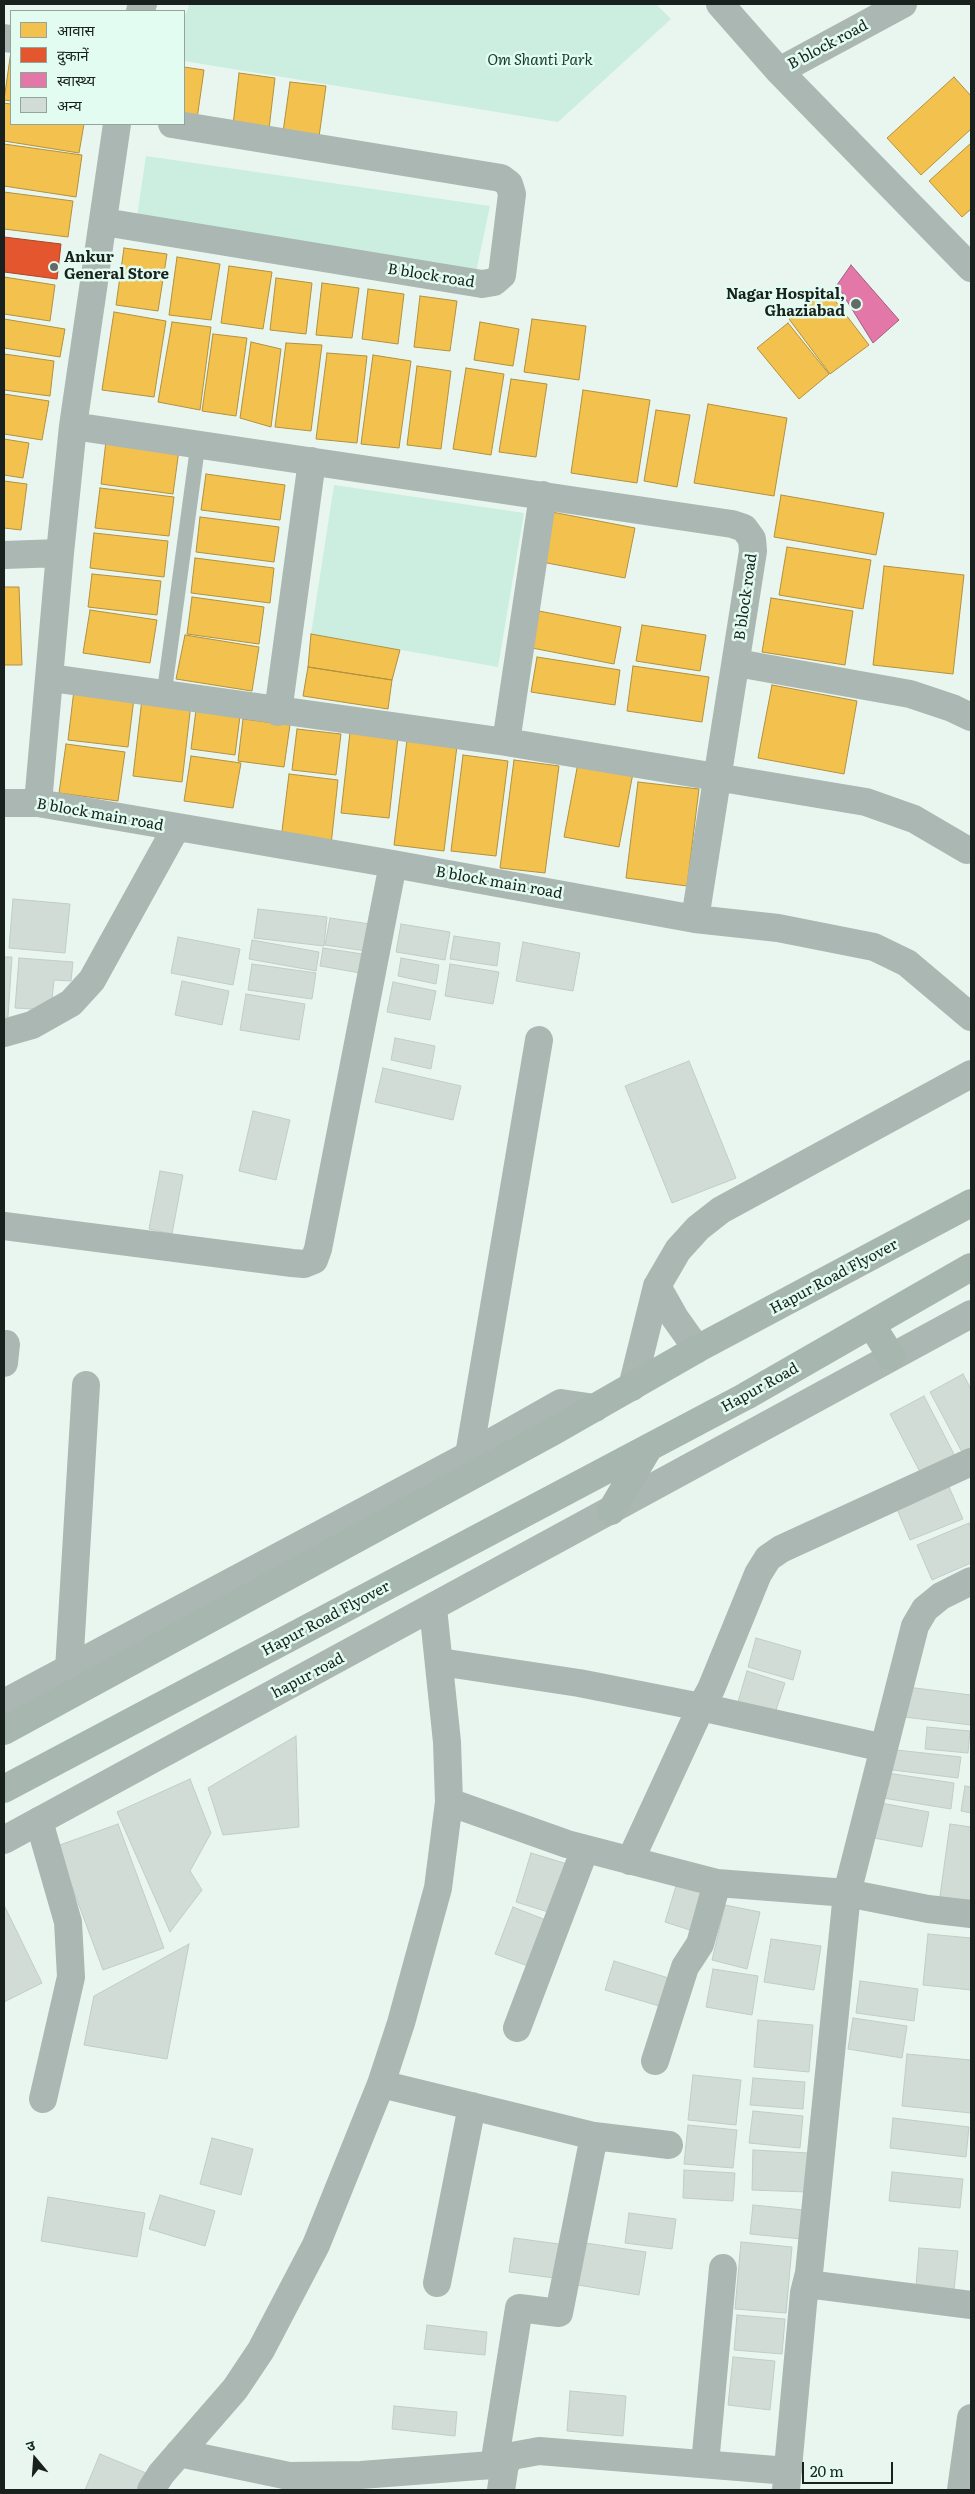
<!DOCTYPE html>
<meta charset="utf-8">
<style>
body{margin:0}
#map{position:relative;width:975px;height:2494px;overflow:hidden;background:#e9f6f0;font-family:Literata,"Noto Sans Devanagari",serif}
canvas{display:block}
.frame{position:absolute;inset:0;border:5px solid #18211d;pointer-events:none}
.legend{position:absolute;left:10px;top:10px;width:175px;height:115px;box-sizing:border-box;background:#e3fcf1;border:1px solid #92a49c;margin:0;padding:6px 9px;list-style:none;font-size:15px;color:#18211d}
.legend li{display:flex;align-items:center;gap:10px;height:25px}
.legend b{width:25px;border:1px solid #92a49c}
.north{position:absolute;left:10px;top:2434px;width:50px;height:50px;-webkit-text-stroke:4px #e3fcf1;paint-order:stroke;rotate:342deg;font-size:14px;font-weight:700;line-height:20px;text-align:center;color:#18211d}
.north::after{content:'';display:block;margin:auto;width:18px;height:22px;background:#18211d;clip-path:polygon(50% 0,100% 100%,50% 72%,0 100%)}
.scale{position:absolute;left:802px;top:2462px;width:91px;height:22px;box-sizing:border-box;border:2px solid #18211d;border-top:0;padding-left:6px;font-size:15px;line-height:18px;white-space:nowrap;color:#18211d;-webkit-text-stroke:4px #e3fcf1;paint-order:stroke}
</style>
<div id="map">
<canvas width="975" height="2494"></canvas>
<div class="frame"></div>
<ul class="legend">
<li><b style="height:14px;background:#f2c14e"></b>आवास</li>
<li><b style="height:14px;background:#e4572e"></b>दुकानें</li>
<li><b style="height:14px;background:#e377a8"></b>स्वास्थ्य</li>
<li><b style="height:14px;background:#d1dcd7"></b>अन्य</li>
</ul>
<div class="north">उ</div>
<div class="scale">20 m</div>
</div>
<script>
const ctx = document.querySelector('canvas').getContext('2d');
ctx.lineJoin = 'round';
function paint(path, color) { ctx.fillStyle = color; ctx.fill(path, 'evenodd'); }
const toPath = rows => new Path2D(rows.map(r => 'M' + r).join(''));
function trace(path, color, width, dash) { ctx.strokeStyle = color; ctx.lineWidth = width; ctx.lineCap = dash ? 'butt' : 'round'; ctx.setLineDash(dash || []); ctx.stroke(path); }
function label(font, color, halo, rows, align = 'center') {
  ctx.font = font + ' Literata,serif'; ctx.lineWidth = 5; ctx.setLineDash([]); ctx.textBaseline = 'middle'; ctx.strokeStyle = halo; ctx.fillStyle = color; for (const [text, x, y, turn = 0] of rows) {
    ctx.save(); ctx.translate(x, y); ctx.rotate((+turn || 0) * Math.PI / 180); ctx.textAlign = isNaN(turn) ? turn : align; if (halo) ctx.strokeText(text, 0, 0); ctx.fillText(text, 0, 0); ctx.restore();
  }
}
const green = toPath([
 [190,4,656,4,671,19,558,122,184,61,184,18],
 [146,156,490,206,476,272,135,230],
 [334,485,524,513,498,667,311,634]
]);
const homes = toPath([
 [11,51,11,101,4,100,11,51],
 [184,67,204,70,196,126,184,124,184,67],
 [239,73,275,78,269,129,233,125,239,73],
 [954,77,971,96,971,129,921,175,887,138,954,77],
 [290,82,326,86,319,137,283,132,290,82],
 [4,103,11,104,11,124,84,124,79,153,4,141,4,103],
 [971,143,971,209,962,217,929,181,971,143],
 [4,144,82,155,76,197,4,186,4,144],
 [4,192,73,201,68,237,4,229,4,192],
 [124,248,167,254,158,311,116,305,124,248],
 [177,257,220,264,211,320,169,315,177,257],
 [229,266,272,272,263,329,221,323,229,266],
 [4,277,55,285,50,321,4,314,4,277],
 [276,278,312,283,306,334,270,330,276,278],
 [322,283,359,288,352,338,316,335,322,283],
 [368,289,404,294,398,344,362,339,368,289],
 [827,290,869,345,830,374,789,319,827,290],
 [420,296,457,301,450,351,414,347,420,296],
 [114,312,166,321,154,397,102,390,114,312],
 [4,319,65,329,60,357,4,348,4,319],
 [532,319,586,326,579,380,524,372,532,319],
 [172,322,211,327,200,410,158,402,172,322],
 [480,322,519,329,513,366,474,360,480,322],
 [788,323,829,374,799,399,757,348,788,323],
 [213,334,247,338,236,416,202,411,213,334],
 [251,342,281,349,271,427,240,418,251,342],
 [286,343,322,345,311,431,275,427,286,343],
 [327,353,367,356,357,443,316,439,327,353],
 [4,354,54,361,50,396,4,390,4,354],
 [373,355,411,361,399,448,361,444,373,355],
 [417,366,451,371,441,449,407,445,417,366],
 [466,368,504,374,491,455,453,449,466,368],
 [511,379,547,384,536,457,499,452,511,379],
 [583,390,650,400,637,483,571,473,583,390],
 [4,394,49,401,42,440,4,434,4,394],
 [708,404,787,418,774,496,694,483,708,404],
 [656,410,690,415,677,487,644,481,656,410],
 [4,439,29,443,23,478,4,475,4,439],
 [106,441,179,450,173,494,101,484,106,441],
 [206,474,285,485,280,520,201,510,206,474],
 [4,481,27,484,21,530,4,528,4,481],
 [100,488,174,497,169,536,95,528,100,488],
 [781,495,884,513,876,555,774,537,781,495],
 [552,512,635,528,625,578,542,562,552,512],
 [200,517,279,527,274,562,196,552,200,517],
 [94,533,168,541,164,577,90,568,94,533],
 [787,547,871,560,863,609,779,595,787,547],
 [195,558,274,568,270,603,191,593,195,558],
 [884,566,964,575,953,674,873,665,884,566],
 [92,574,161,581,157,615,88,607,92,574],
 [4,587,19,587,22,665,4,665,4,587],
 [192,597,264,607,259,644,187,634,192,597],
 [771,598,853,611,845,665,762,652,771,598],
 [90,610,157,620,150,663,83,653,90,610],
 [539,611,621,627,614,664,532,648,539,611],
 [642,625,706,635,700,671,636,661,642,625],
 [311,634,400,650,392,680,308,667,311,634],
 [185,635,259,647,252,691,176,679,185,635],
 [537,657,620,670,615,705,531,692,537,657],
 [633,666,709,677,702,722,627,711,633,666],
 [308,667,392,680,388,709,303,696,308,667],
 [772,685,857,701,844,774,758,758,772,685],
 [74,690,134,698,128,747,68,740,74,690],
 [142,699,191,704,182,782,133,776,142,699],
 [196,710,240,716,235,755,191,749,196,710],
 [243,719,290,725,284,767,238,761,243,719],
 [297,729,341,734,336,775,292,770,297,729],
 [350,732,398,737,389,818,341,813,350,732],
 [407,740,457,746,444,851,394,845,407,740],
 [66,744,125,752,118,801,59,793,66,744],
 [463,755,508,761,496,856,451,851,463,755],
 [191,756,241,763,233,808,184,801,191,756],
 [514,760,559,766,545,873,500,868,514,760],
 [578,763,633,773,619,847,564,837,578,763],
 [289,774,338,780,331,845,281,839,289,774],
 [638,782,699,789,687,886,626,878,638,782]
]);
const shops = toPath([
 [4,237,61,244,57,279,4,272,4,237]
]);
const health = toPath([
 [851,265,899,320,873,343,837,285,851,265]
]);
const building = toPath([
 [13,899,70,904,65,953,9,948,13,899],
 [258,909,327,917,324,946,254,938,258,909],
 [330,918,377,925,373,952,325,945,330,918],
 [401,924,450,932,445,960,396,952,401,924],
 [454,936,500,943,497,966,450,959,454,936],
 [178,937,240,949,233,985,171,973,178,937],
 [252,940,319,952,316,971,249,959,252,940],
 [523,942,580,953,573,991,516,981,523,942],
 [323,948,369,955,366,974,320,966,323,948],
 [4,957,12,957,8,1017,4,1017,4,957],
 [19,958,73,962,71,981,54,980,51,1010,15,1008,19,958],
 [401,958,439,965,436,984,398,976,401,958],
 [252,964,316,973,312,999,248,990,252,964],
 [450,964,499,972,493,1004,445,996,450,964],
 [182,981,229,991,222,1025,175,1015,182,981],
 [393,982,436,991,430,1020,387,1012,393,982],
 [246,994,305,1004,299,1040,240,1030,246,994],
 [395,1038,435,1046,431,1069,391,1060,395,1038],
 [689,1061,736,1178,672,1203,625,1086,689,1061],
 [383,1068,461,1086,453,1120,375,1102,383,1068],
 [253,1111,290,1120,276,1180,239,1171,253,1111],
 [160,1171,183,1175,172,1234,149,1229,160,1171],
 [963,1374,971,1389,971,1450,963,1454,930,1392,963,1374],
 [924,1396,955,1456,921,1474,890,1414,924,1396],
 [946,1480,963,1519,910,1540,894,1502,946,1480],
 [969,1523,971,1529,971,1563,932,1580,917,1545,969,1523],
 [756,1638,801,1651,793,1680,748,1667,756,1638],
 [747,1671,785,1683,775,1713,738,1702,747,1671],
 [907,1687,971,1695,971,1725,904,1717,907,1687],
 [927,1727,970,1731,968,1753,925,1749,927,1727],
 [296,1736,299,1827,223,1835,208,1788,296,1736],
 [887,1749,961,1757,958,1778,884,1769,887,1749],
 [881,1772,954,1783,951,1809,877,1797,881,1772],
 [190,1779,211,1833,190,1871,202,1890,170,1932,117,1812,190,1779],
 [965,1786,971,1787,971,1813,961,1811,965,1786],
 [876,1802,929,1812,922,1847,869,1837,876,1802],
 [118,1824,164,1948,103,1970,57,1846,118,1824],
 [950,1824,971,1827,971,1907,939,1903,950,1824],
 [531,1853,574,1866,558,1915,516,1902,531,1853],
 [677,1883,708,1893,696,1932,665,1922,677,1883],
 [4,1905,42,1983,4,2002,4,1905],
 [725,1905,760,1912,747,1969,712,1960,725,1905],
 [513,1907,556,1924,539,1970,495,1954,513,1907],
 [928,1934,971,1938,971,1990,923,1985,928,1934],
 [771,1939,821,1946,814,1990,764,1982,771,1939],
 [189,1944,167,2059,84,2045,94,1996,189,1944],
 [614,1961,675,1980,666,2008,605,1990,614,1961],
 [713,1969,758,1976,752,2015,706,2007,713,1969],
 [860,1981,918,1989,914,2021,856,2013,860,1981],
 [853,2018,907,2026,902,2058,848,2049,853,2018],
 [758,2020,813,2025,809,2072,754,2067,758,2020],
 [907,2054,971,2060,971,2113,902,2106,907,2054],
 [693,2075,741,2080,736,2125,688,2120,693,2075],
 [753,2078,805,2082,803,2109,750,2105,753,2078],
 [753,2111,803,2116,800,2148,749,2143,753,2111],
 [893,2118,969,2127,966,2157,890,2148,893,2118],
 [688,2125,737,2130,733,2168,684,2164,688,2125],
 [212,2138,253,2149,241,2195,200,2184,212,2138],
 [753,2150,809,2153,807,2192,752,2190,753,2150],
 [684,2170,735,2173,733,2201,683,2198,684,2170],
 [892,2172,963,2179,960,2208,889,2201,892,2172],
 [160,2195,215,2211,205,2246,149,2229,160,2195],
 [48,2197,145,2213,137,2257,41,2241,48,2197],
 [753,2205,804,2210,802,2239,750,2234,753,2205],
 [629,2213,676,2219,672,2249,625,2243,629,2213],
 [514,2238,559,2244,554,2278,509,2272,514,2238],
 [579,2242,646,2252,639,2295,572,2284,579,2242],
 [741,2242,792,2247,786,2313,735,2309,741,2242],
 [919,2248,958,2251,954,2290,916,2287,919,2248],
 [737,2315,785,2319,782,2354,734,2350,737,2315],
 [427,2325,487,2332,485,2355,424,2349,427,2325],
 [733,2357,775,2361,770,2410,728,2405,733,2357],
 [570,2391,626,2396,623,2436,567,2431,570,2391],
 [394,2406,457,2412,455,2436,392,2429,394,2406],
 [100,2454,146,2473,139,2490,85,2490,100,2454]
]);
const service = toPath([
 [164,694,198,444]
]);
const minor = toPath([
 [720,4,779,71,971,268],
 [140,11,143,4],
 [4,38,11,39],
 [779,71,903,4],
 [104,222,482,284,494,282,502,275,512,194,509,184,501,178,172,124],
 [73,426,732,524,744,528,752,539,753,551,695,919],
 [4,555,60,553],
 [737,663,910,694,952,708,971,717],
 [51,678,506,742,866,802,914,819,967,850],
 [278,712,312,461],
 [506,742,543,495],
 [4,803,38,803,393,864,695,919,778,928,874,947,907,963,971,1017],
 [38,803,60,553,73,426,117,124],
 [4,1033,32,1025,71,1003,92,980,176,828],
 [4,1226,292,1263,304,1264,314,1260,318,1249,393,864],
 [4,1363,6,1344],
 [469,1455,539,1040],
 [440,1662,579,1683,701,1707,711,1689,758,1574,768,1558,781,1549,971,1462],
 [69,1669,86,1385],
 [449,1802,567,1844,717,1883,847,1893,928,1909,971,1914],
 [39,1821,68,1922,71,1977,43,2099],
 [630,1861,701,1707,884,1748],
 [517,2028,585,1849],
 [655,2061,685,1967,700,1944,717,1883],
 [381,2084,594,2136,559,2313,519,2308,494,2465],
 [594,2136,669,2145],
 [437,2283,472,2106],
 [807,2284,971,2305],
 [179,2453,289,2476,361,2475,505,2464],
 [705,2464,723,2268],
 [151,2490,161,2474,235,2389,261,2350,316,2245,381,2084,401,2023,438,1888,449,1802,447,1742,433,1608],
 [501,2490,505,2464,512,2456,539,2451,788,2471],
 [786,2490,804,2293,809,2273,847,1893,915,1626,925,1609,941,1596,971,1581],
 [961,2490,971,2418]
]);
const tertiary = toPath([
 [657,1286,675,1318,697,1349],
 [632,1387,657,1286,678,1250,698,1228,721,1210,971,1074],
 [4,1703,469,1455,561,1403,595,1408],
 [4,1840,971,1314]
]);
const secondary = toPath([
 [871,1324,891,1356],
 [611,1511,648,1449],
 [4,1731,554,1431,697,1349,971,1203],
 [4,1789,746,1396,971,1267]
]);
const markers = [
 [54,267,5,"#616c67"],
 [856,304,6,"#616c67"]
];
const streetNames = [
 ["B block road",828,45,-28],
 ["B block road",431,276,9],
 ["B block road",746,597,-82],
 ["B block main road",100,815,10],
 ["B block main road",499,883,10],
 ["Hapur Road Flyover",834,1277,-28],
 ["Hapur Road",760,1388,-29],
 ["Hapur Road Flyover",326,1619,-28],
 ["hapur road",308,1676,-28]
];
const parkNames = [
 ["Om Shanti Park",540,61]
];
const poiNames = [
 ["Ankur",64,258],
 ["General Store",64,275],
 ["Nagar Hospital,",845,295,"right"],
 ["Ghaziabad",845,312,"right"]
];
paint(green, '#cbeee0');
paint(homes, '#f2c14e');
trace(homes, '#b1913f', 1);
paint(shops, '#e4572e');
trace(shops, '#a74729', 1);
paint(health, '#e377a8');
trace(health, '#a65d7e', 1);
paint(building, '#d1dcd7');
trace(building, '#c1ccc7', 1);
trace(service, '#abb7b2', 15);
trace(minor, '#abb7b2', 28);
trace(tertiary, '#abb7b2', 28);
trace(secondary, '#a8b6b0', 28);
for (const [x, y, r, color] of markers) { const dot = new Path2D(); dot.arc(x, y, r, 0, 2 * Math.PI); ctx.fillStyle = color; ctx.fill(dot); trace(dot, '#e3fcf1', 2); }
label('15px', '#18211d', '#e3fcf1', streetNames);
label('italic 15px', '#133b2e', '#e3fcf1', parkNames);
label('bold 15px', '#18211d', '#e3fcf1', poiNames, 'left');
</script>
